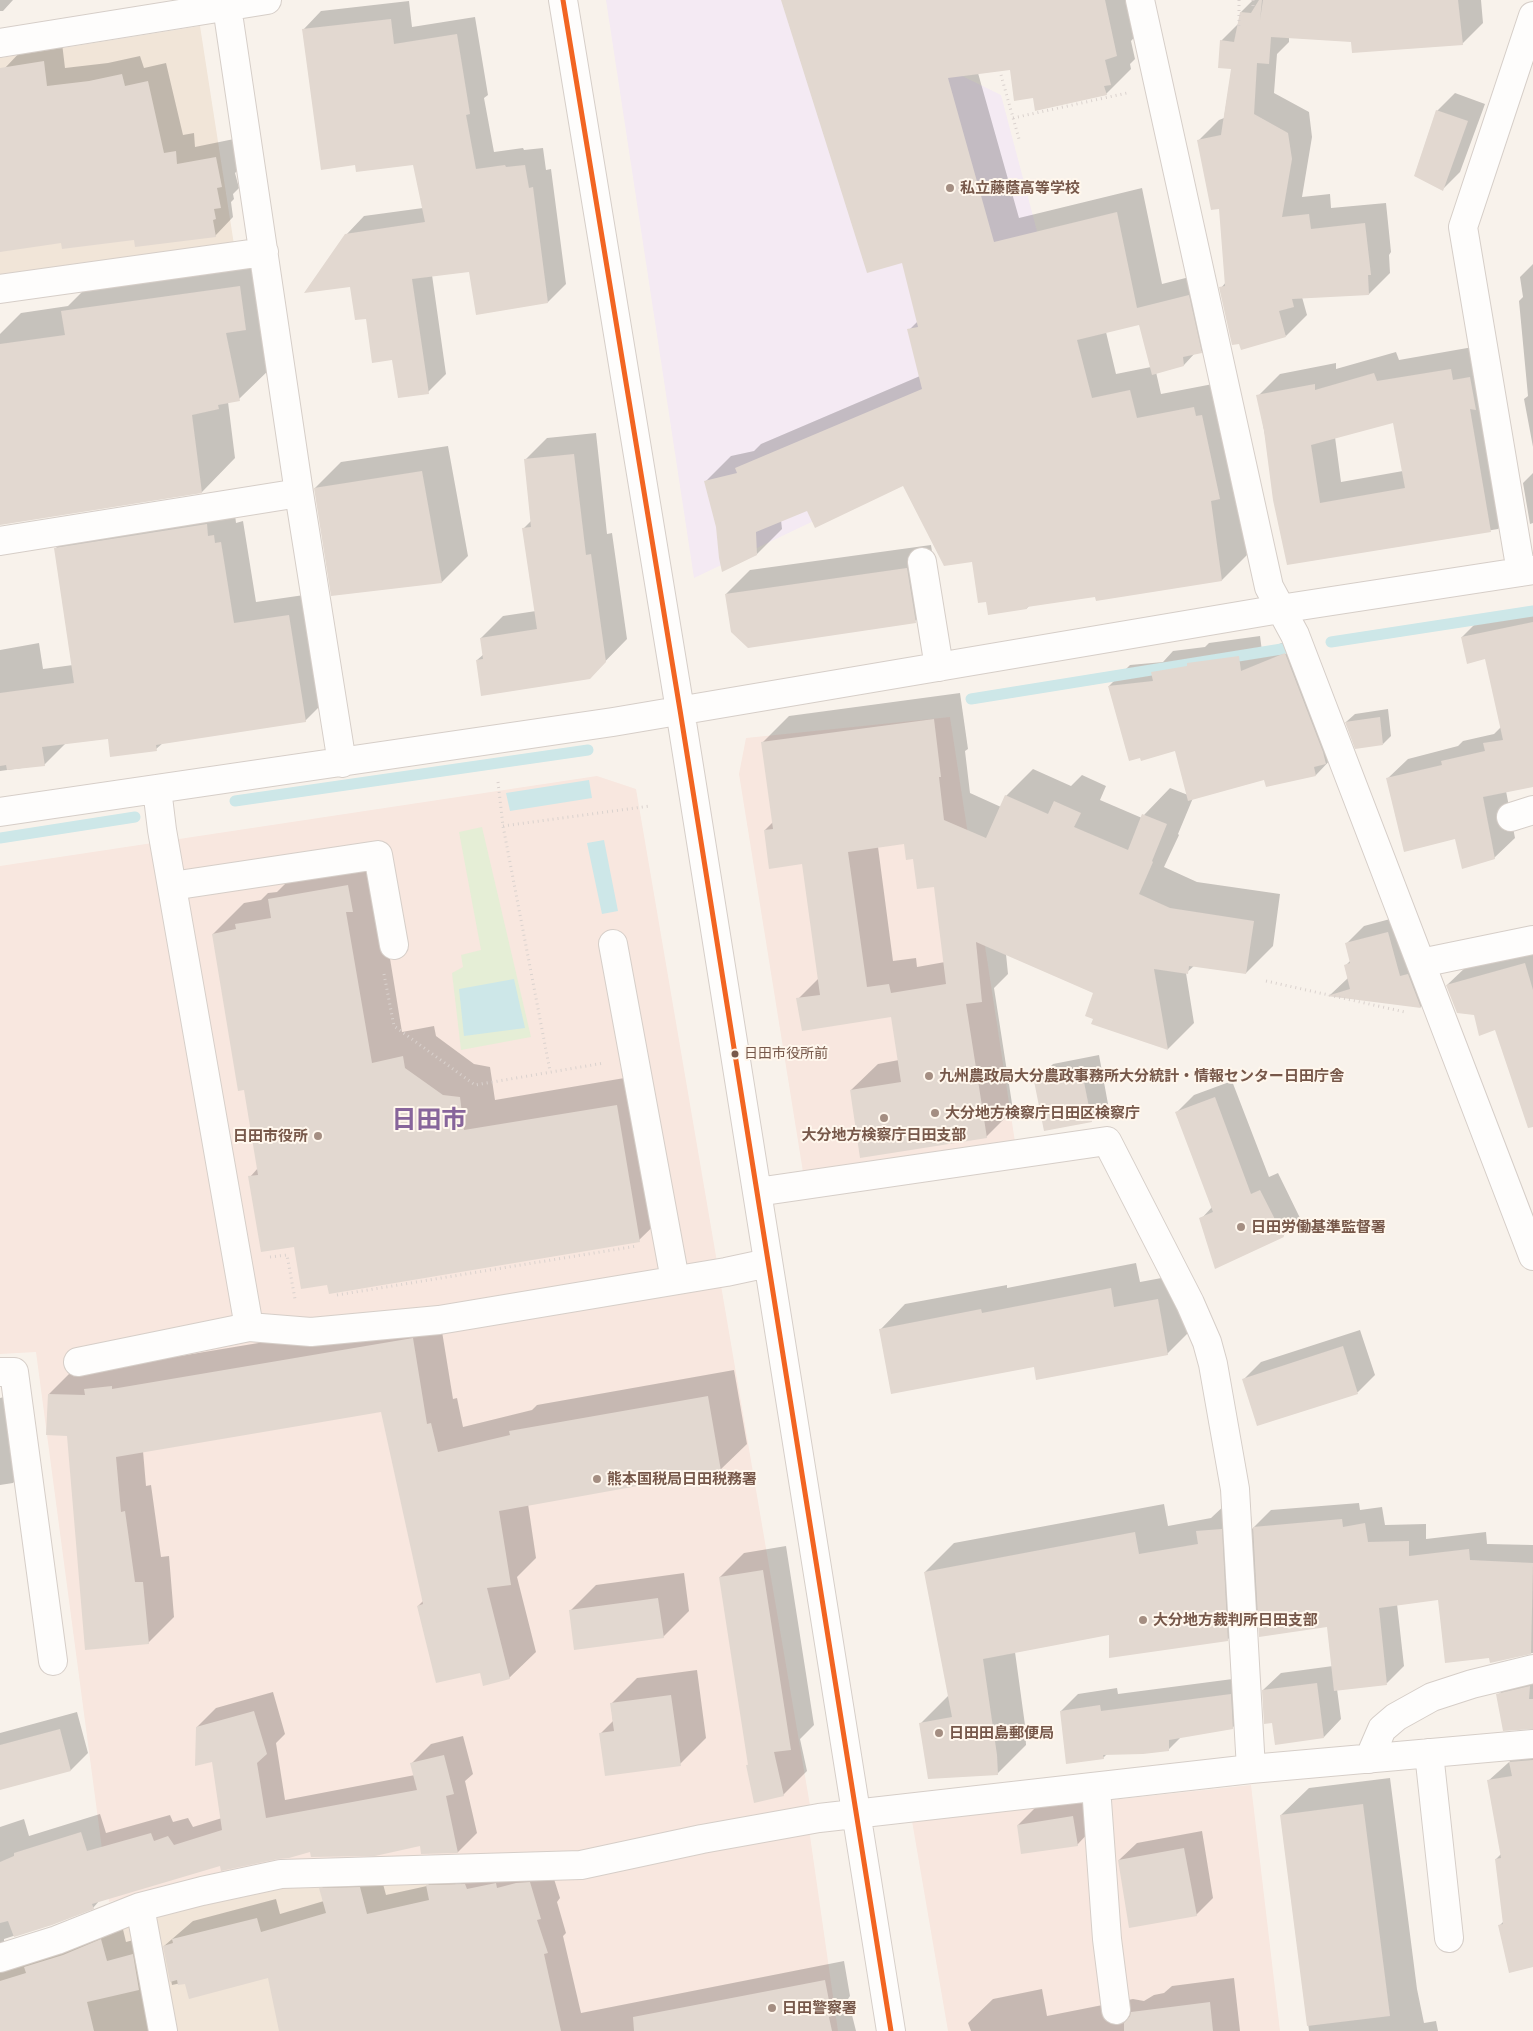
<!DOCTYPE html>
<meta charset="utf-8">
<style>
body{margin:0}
canvas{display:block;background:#f8f2eb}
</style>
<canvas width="1533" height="2031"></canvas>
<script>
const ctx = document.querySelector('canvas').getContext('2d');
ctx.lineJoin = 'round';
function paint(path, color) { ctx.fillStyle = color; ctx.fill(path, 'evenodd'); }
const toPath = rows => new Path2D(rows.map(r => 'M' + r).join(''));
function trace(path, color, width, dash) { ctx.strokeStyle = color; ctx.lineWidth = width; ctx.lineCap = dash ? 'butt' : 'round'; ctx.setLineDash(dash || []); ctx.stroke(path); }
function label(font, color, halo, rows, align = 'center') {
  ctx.font = font + ' "Asap Condensed","Noto Sans JP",sans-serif'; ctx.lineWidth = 4; ctx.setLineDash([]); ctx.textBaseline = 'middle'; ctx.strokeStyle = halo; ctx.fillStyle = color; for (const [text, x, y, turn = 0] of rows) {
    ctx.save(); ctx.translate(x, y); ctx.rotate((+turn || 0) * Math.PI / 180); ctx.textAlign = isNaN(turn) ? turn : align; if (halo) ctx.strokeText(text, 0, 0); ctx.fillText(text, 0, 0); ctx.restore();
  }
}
const residential = toPath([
 [200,26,235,251,0,285,0,58],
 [454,1877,479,2031,171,2031,148,1912,284,1881],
 [136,1914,155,2031,0,2031,0,1962]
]);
const commercial = toPath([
 [950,717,1015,1142,803,1172,739,774,746,738],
 [597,776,636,789,811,1811,592,1853,284,1863,109,1902,36,1352,0,1354,0,866],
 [1251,1785,1280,2031,948,2031,912,1821],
 [809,1829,838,2031,503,2031,499,2005,461,1883,585,1874]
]);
const education = toPath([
 [606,0,893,0,958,74,1001,95,1080,394,694,578]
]);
const green = toPath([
 [482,827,531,1037,461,1050,452,973,463,967,461,955,481,950,459,832]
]);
const water = toPath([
 [589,780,592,798,510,811,506,793],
 [604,840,618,911,602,914,587,843],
 [514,979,525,1028,464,1036,459,989]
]);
const shadow = toPath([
 [0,0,13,0,3,11,0,11],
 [783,0,1135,0,1141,30,1131,41,1135,59,1130,64,1131,69,1106,94,1034,97,1011,69,978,73,1019,218,1142,188,1162,284,1213,271,1226,327,1201,352,1195,353,1184,365,1156,372,1161,394,1218,383,1236,481,1247,555,1222,580,1097,599,1096,596,1030,605,1027,608,987,601,973,561,903,485,807,509,781,520,782,529,757,554,717,527,706,481,731,456,754,451,761,444,920,376,909,330,918,321,903,262],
 [1140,323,1151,367,1116,374,1106,332],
 [1253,0,1481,0,1483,23,1462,44,1289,37,1289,42,1277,54,1274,93,1309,112,1312,137,1302,197,1330,194,1331,208,1386,203,1391,252,1389,255,1390,273,1369,294,1302,297,1307,315,1286,336,1221,288,1226,282,1220,207,1198,141,1219,120,1224,118,1232,68,1221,41,1239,23,1241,12],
 [409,1,412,27,475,17,488,95,484,98,494,152,523,148,524,150,543,148,546,170,551,169,566,284,548,302,470,271,432,275,446,374,428,392,393,358,367,317,346,235,364,216,423,208,414,164,356,163,303,30,321,11],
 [62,43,65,68,108,63,140,56,144,68,166,63,183,135,194,133,195,147,234,139,240,168,235,173,239,188,233,194,234,199,231,202,233,217,215,236,62,241,0,251,0,87,5,68,23,49],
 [1455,93,1485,104,1460,172,1443,189,1437,111],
 [273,253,273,366,239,399,228,402,235,458,202,492,0,524,0,334,21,313,68,306,96,278],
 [1533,264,1533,447,1524,399,1528,396,1519,301,1523,297,1520,277],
 [1473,347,1520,507,1498,529,1288,564,1258,396,1280,374,1336,363,1336,369,1396,352,1399,360],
 [1394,422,1403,471,1341,482,1335,437],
 [596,433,607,534,612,533,627,639,589,678,477,660,484,654,481,638,503,616,536,611,524,528,532,520,525,460,547,438],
 [448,446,468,556,442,582,315,488,341,462],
 [1533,473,1533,523,1530,524,1523,483],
 [235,514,236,523,243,521,256,602,311,594,326,700,305,721,163,743,156,749,109,738,66,743,44,765,0,771,0,650,39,643,43,669,73,665,55,549,77,527],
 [931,545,939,597,915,621,726,594,750,570],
 [1533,606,1533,785,1506,791,1515,838,1494,858,1456,838,1387,779,1408,759,1458,746,1463,741,1494,734,1501,727,1486,658,1462,637,1482,617],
 [1306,633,1336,754,1316,775,1265,779,1193,798,1178,834,1179,835,1164,867,1197,882,1280,894,1273,946,1246,973,1195,965,1186,973,1194,1023,1168,1049,1093,1023,1095,992,1006,954,1008,974,994,988,1013,1110,986,1137,851,1090,878,1064,899,1060,892,1016,798,999,819,978,803,863,765,830,773,822,762,743,789,716,960,693,968,749,965,751,970,793,1001,807,1006,796,1033,769,1071,786,1082,775,1106,786,1100,800,1142,818,1144,815,1170,788,1188,795,1176,750,1109,686,1130,665,1163,662,1173,651,1205,647,1209,643,1260,636,1262,651],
 [905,843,935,886,945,962,917,967,916,958,893,961,878,847],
 [1388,709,1391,736,1383,744,1346,722,1355,714],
 [379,854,378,885,402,1032,434,1026,436,1036,474,1064,490,1067,495,1100,648,1074,671,1209,639,1240,328,1283,295,1245,250,1177,258,1168,245,1088,213,934,244,903,261,900,268,893,277,892,301,868],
 [1405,915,1438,990,1421,1007,1330,995,1348,978,1345,966,1351,960,1346,944,1364,926],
 [1533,948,1533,1093,1496,1028,1475,1014,1447,985,1467,966],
 [1099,1055,1108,1104,1091,1121,1035,1082,1053,1064],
 [1232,1081,1269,1177,1278,1173,1300,1218,1283,1236,1201,1219,1213,1206,1177,1112,1194,1095],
 [1136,1263,1140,1282,1183,1274,1193,1328,1167,1354,1035,1366,880,1330,905,1304,1007,1285,1007,1288],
 [439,1313,453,1399,457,1398,463,1427,532,1410,537,1405,734,1370,747,1444,720,1470,528,1504,536,1558,517,1577,536,1652,509,1678,418,1606,424,1600,382,1410,143,1451,146,1486,151,1485,161,1557,169,1556,174,1617,148,1643,68,1435,49,1394,75,1368,138,1363],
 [1360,1330,1375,1375,1358,1392,1258,1425,1243,1380,1261,1362],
 [12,1395,30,1465,13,1483,0,1485,0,1398],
 [1250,1501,1252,1529,1271,1510,1359,1503,1360,1510,1382,1507,1385,1525,1426,1524,1426,1539,1486,1532,1487,1544,1533,1545,1533,1653,1490,1657,1439,1598,1397,1604,1404,1666,1387,1683,1337,1689,1341,1719,1324,1737,1273,1722,1263,1690,1281,1673,1333,1666,1328,1626,1259,1609,1227,1640,1110,1634,1015,1652,1025,1725,1026,1745,997,1774,921,1723,949,1695,925,1572,954,1543,1164,1504,1168,1526,1211,1518,1227,1503],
 [786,1546,814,1725,800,1739,807,1771,783,1795,747,1766,749,1763,720,1577,744,1553],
 [684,1573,689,1611,663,1637,570,1611,596,1585],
 [697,1670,706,1738,680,1764,600,1734,613,1721,611,1704,637,1678],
 [1533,1673,1533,1725,1498,1695,1515,1678],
 [1248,1677,1250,1711,1232,1728,1182,1736,1168,1750,1107,1754,1103,1758,1061,1711,1078,1694,1117,1688,1118,1694],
 [273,1692,285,1734,276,1743,285,1800,415,1775,412,1763,431,1744,463,1736,473,1774,465,1781,477,1833,458,1852,422,1853,421,1844,311,1850,221,1864,100,1900,93,1908,51,1924,4,1939,4,1943,121,1921,126,1942,152,1935,163,2031,0,2031,0,1827,24,1819,29,1836,100,1814,106,1833,170,1815,173,1822,188,1818,193,1827,222,1818,213,1761,197,1727,216,1708],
 [77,1712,88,1753,71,1770,0,1789,0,1733],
 [1533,1744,1533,1966,1500,1925,1504,1921,1496,1859,1501,1854,1488,1781,1528,1745],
 [1390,1778,1417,1989,1424,2023,1436,2021,1438,2031,1309,2031,1281,1815,1309,1788],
 [1090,1800,1094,1827,1077,1845,1018,1825,1035,1808],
 [1202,1831,1213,1898,1196,1915,1119,1860,1137,1843],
 [549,1863,560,1898,557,1902,566,1933,563,1936,581,2013,844,1961,850,1996,848,1999,856,2031,280,2031,269,1976,186,1982,172,1985,164,1946,193,1921,276,1899,280,1914,324,1901,321,1889,340,1870,379,1869,386,1895,427,1886,447,1867],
 [1234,1978,1240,2031,971,2031,968,2023,993,1999,1042,1989,1047,2016,1133,1999,1144,2001,1154,1995,1164,1993,1172,1986]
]);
const stream = toPath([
 [1331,642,1533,611],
 [971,699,1294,647],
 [235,801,588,750],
 [0,838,135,817]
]);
const building = toPath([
 [781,0,1105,0,1117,56,1105,60,1111,85,1104,86,1107,95,1035,111,1033,98,1014,101,1010,70,948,78,994,242,1117,212,1137,308,1189,295,1202,353,1183,357,1184,366,1152,375,1139,325,1077,340,1092,398,1130,390,1137,418,1194,407,1196,416,1202,415,1220,499,1211,501,1222,581,1096,601,1095,597,1027,607,1027,609,988,615,986,602,978,603,972,562,944,566,903,486,815,528,807,511,756,532,757,555,722,572,719,558,716,527,704,481,737,473,735,468,922,389,907,329,918,327,902,263,867,273],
 [1259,0,1262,0,1260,20,1263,0,1458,0,1463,45,1352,53,1351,42,1271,37,1269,64,1257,63,1254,114,1288,133,1292,159,1282,217,1309,214,1311,229,1365,223,1371,275,1368,275,1369,295,1292,299,1294,307,1279,311,1286,337,1241,350,1239,344,1232,345,1219,287,1225,286,1219,209,1211,210,1197,140,1221,135,1231,69,1218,68,1220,40,1234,42,1240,12,1251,13],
 [391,19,394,44,457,34,470,114,466,115,476,169,505,165,506,167,525,165,529,188,533,187,548,303,476,315,469,272,412,279,429,394,398,398,392,360,372,363,366,319,355,320,350,287,304,293,345,234,425,222,413,165,356,172,355,165,321,170,302,29],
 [44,61,47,86,89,81,122,74,125,86,148,81,164,153,176,151,177,164,216,157,222,187,217,188,221,208,214,209,216,219,213,220,216,237,135,247,134,240,62,249,61,243,0,252,0,68],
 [1436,110,1468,121,1443,191,1414,176],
 [240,286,246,330,226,333,240,401,218,405,219,409,192,415,202,493,0,525,0,344,65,335,61,311],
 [1451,369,1453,380,1470,377,1476,410,1470,409,1491,532,1287,565,1273,500,1264,431,1256,395,1315,384,1315,390,1374,373,1377,381],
 [1393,423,1405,488,1320,503,1311,445],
 [574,454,586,555,591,554,606,662,590,679,481,696,476,660,483,659,480,638,537,629,522,528,531,527,524,459],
 [422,471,442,583,331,596,314,488],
 [207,524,208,536,214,535,215,543,221,542,234,623,289,615,306,722,156,745,157,751,110,757,108,739,42,747,45,766,7,770,6,765,0,766,0,693,74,683,54,548],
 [907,568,916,623,748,648,731,632,725,594],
 [1533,622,1533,787,1483,797,1495,859,1462,869,1455,839,1404,852,1386,778,1442,765,1441,761,1485,751,1483,743,1503,740,1485,659,1467,664,1461,637],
 [1285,653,1323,752,1326,764,1314,767,1316,776,1266,787,1264,780,1188,801,1175,751,1141,761,1140,758,1129,761,1108,686,1153,681,1151,672,1187,666,1187,663,1239,656,1241,671],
 [1380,717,1383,745,1355,749,1345,722],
 [934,719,941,777,939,777,944,820,986,838,1005,795,1048,814,1054,801,1081,813,1074,827,1128,850,1142,814,1167,824,1152,861,1153,862,1139,894,1170,908,1254,921,1246,974,1189,966,1188,974,1154,969,1168,1050,1091,1024,1093,1019,1085,1016,1093,993,976,942,982,1002,966,1004,987,1138,860,1158,850,1090,901,1082,891,1017,802,1031,796,998,820,995,802,864,769,869,764,830,773,829,761,742],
 [904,844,906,860,913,859,917,889,934,887,946,984,891,993,889,984,867,987,848,852],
 [348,885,353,912,346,912,372,1063,403,1056,405,1068,443,1095,460,1097,464,1130,617,1105,640,1242,329,1294,327,1285,301,1289,294,1247,261,1252,248,1176,258,1175,244,1090,238,1091,212,934,236,929,235,924,271,918,268,899],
 [1388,932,1400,976,1408,974,1421,1008,1327,996,1350,989,1344,965,1350,963,1345,943],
 [1525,963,1533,990,1533,1127,1528,1128,1495,1030,1479,1036,1474,1015,1457,1013,1446,985],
 [1082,1072,1092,1122,1044,1131,1034,1081],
 [1215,1097,1251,1194,1260,1190,1284,1237,1215,1269,1199,1218,1213,1212,1175,1112],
 [1111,1288,1114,1307,1158,1299,1168,1355,1036,1380,1034,1367,891,1394,879,1329,981,1309,982,1313],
 [413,1338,427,1424,431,1423,438,1452,510,1435,509,1431,708,1396,721,1471,499,1511,511,1585,487,1588,510,1679,483,1686,480,1673,436,1683,417,1606,423,1604,381,1412,116,1457,121,1512,125,1511,135,1582,143,1582,149,1644,85,1650,67,1436,46,1435,48,1394,85,1395,84,1389,112,1386,112,1389],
 [1343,1346,1358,1394,1257,1426,1242,1379],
 [1342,1519,1343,1527,1365,1523,1368,1542,1409,1541,1409,1556,1469,1549,1470,1560,1533,1563,1531,1654,1490,1663,1489,1658,1445,1663,1438,1600,1379,1608,1387,1685,1334,1691,1327,1627,1259,1637,1253,1527],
 [1222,1529,1228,1641,1109,1658,1109,1635,983,1659,997,1755,998,1775,928,1779,919,1723,952,1717,924,1572,1135,1532,1139,1554,1198,1544,1196,1531],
 [763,1570,791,1750,774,1752,784,1796,754,1803,746,1765,748,1765,719,1577],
 [658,1598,664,1638,574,1650,569,1610],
 [1317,1683,1324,1738,1275,1745,1272,1723,1264,1724,1262,1690],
 [1530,1686,1529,1699,1533,1699,1533,1729,1503,1731,1496,1694],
 [1231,1694,1233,1729,1169,1740,1169,1751,1143,1754,1103,1755,1104,1759,1066,1764,1060,1711,1100,1705,1101,1711],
 [671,1695,681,1766,605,1776,599,1733,614,1731,610,1703],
 [254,1711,267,1754,257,1763,266,1818,417,1790,410,1763,444,1755,454,1794,446,1796,458,1853,421,1854,420,1846,375,1856,311,1857,310,1852,289,1858,278,1859,221,1871,220,1866,92,1904,94,1909,52,1925,14,1937,8,1921,0,1923,0,1862,14,1856,14,1853,81,1832,87,1851,151,1833,154,1841,168,1836,174,1845,222,1830,212,1762,195,1766,196,1727],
 [60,1729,71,1771,0,1790,0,1745],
 [1533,1760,1533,1967,1509,1973,1498,1925,1503,1924,1495,1859,1501,1858,1487,1780,1512,1776,1509,1762],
 [1363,1804,1390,2016,1307,2026,1280,1815],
 [1073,1816,1078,1846,1021,1854,1017,1825],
 [1184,1848,1197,1916,1129,1928,1118,1860],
 [530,1882,541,1919,537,1920,548,1953,544,1954,561,2031,279,2031,268,1978,189,1999,185,1984,178,1985,177,1980,170,1982,163,1946,173,1943,172,1939,257,1918,261,1932,326,1913,319,1888,360,1887,367,1914,429,1900,426,1885,465,1884,467,1889,496,1883,497,1888,516,1883],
 [101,1939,107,1961,133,1954,139,1990,87,2002,94,2031,0,2031,0,1981,26,1973,24,1967,63,1955],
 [825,1980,832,2016,829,2017,832,2031,634,2031,633,2017],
 [1210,2002,1213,2031,1124,2031,1124,2023,1130,2016,1131,2012]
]);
const path = toPath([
 [1239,0,1239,30],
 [1253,0,1253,10],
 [1001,75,1019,139],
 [1013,118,1127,93],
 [498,782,503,826,550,1071],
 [503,826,650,806],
 [384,974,394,1026,475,1085,604,1063],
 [1266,981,1405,1012],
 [270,1257,287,1255,295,1299],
 [337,1295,637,1246]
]);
const minor = toPath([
 [226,0,299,493,342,763],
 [563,0,680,710,891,2031],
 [1140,0,1269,587,1295,635,1533,1256],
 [0,43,267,0],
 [0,289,264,252],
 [0,541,299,493],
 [922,562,939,667],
 [1521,572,1463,227,1533,16],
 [0,812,613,722,1280,609,1533,570],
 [1511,817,1533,810],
 [172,886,378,855,394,945],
 [613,944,675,1280],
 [1421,963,1533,940],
 [757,1192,1107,1141,1190,1303,1207,1342,1213,1364,1235,1489,1251,1769],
 [249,1327,311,1332,439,1320,726,1272,768,1263],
 [78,1362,249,1327,162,830,157,789],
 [0,1372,14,1372,53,1661],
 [1429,1753,1449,1938],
 [1369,1759,1382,1729,1396,1717,1432,1697,1472,1684,1533,1669],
 [1096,1787,1107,1939,1116,2010],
 [140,1907,163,2031],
 [0,1958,57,1940,140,1907,202,1891,281,1874,581,1865,702,1839,819,1818,1251,1769,1533,1744]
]);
const bus1 = toPath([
 [563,0,680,710,891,2031]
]);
const markers = [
 [950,188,5,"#a48e82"],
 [735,1054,4.5,"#77584a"],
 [929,1076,5,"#a48e82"],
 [935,1113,5,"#a48e82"],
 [884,1118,5,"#a48e82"],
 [318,1136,5,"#a48e82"],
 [1241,1227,5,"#a48e82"],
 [597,1479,5,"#a48e82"],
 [1143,1620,5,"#a48e82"],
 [939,1733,5,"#a48e82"],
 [772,2008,5,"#a48e82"]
];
const busNames = [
 ["日田市役所前",744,1054]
];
const poiNames = [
 ["私立藤蔭高等学校",960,188],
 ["九州農政局大分農政事務所大分統計・情報センター日田庁舎",939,1076],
 ["大分地方検察庁日田区検察庁",945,1113],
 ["大分地方検察庁日田支部",884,1135,"center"],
 ["日田市役所",308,1136,"right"],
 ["日田労働基準監督署",1251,1227],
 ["熊本国税局日田税務署",607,1479],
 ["大分地方裁判所日田支部",1153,1620],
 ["日田田島郵便局",949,1733],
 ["日田警察署",782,2008]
];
const townNames = [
 ["日田市",429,1120]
];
paint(residential, '#f1e5d8');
paint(commercial, '#f8e7df');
paint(education, '#f4eaf3');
paint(green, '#e5eed6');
paint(water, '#cde7e8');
paint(shadow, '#0003');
trace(stream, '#cde7e8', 11);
paint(building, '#e2d8d0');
trace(minor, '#d6cec8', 30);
trace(path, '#dad2ce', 3, [1, 4]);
trace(minor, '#fefdfc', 28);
trace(bus1, '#f26522', 5);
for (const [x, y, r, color] of markers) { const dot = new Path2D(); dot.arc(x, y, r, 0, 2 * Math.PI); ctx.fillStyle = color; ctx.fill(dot); trace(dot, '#fff7ed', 2); }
label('14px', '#77584a', '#fff7ed', busNames, 'left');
label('bold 15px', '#77584a', '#fff7ed', poiNames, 'left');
label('bold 25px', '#87659b', '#fff7ed', townNames);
</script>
